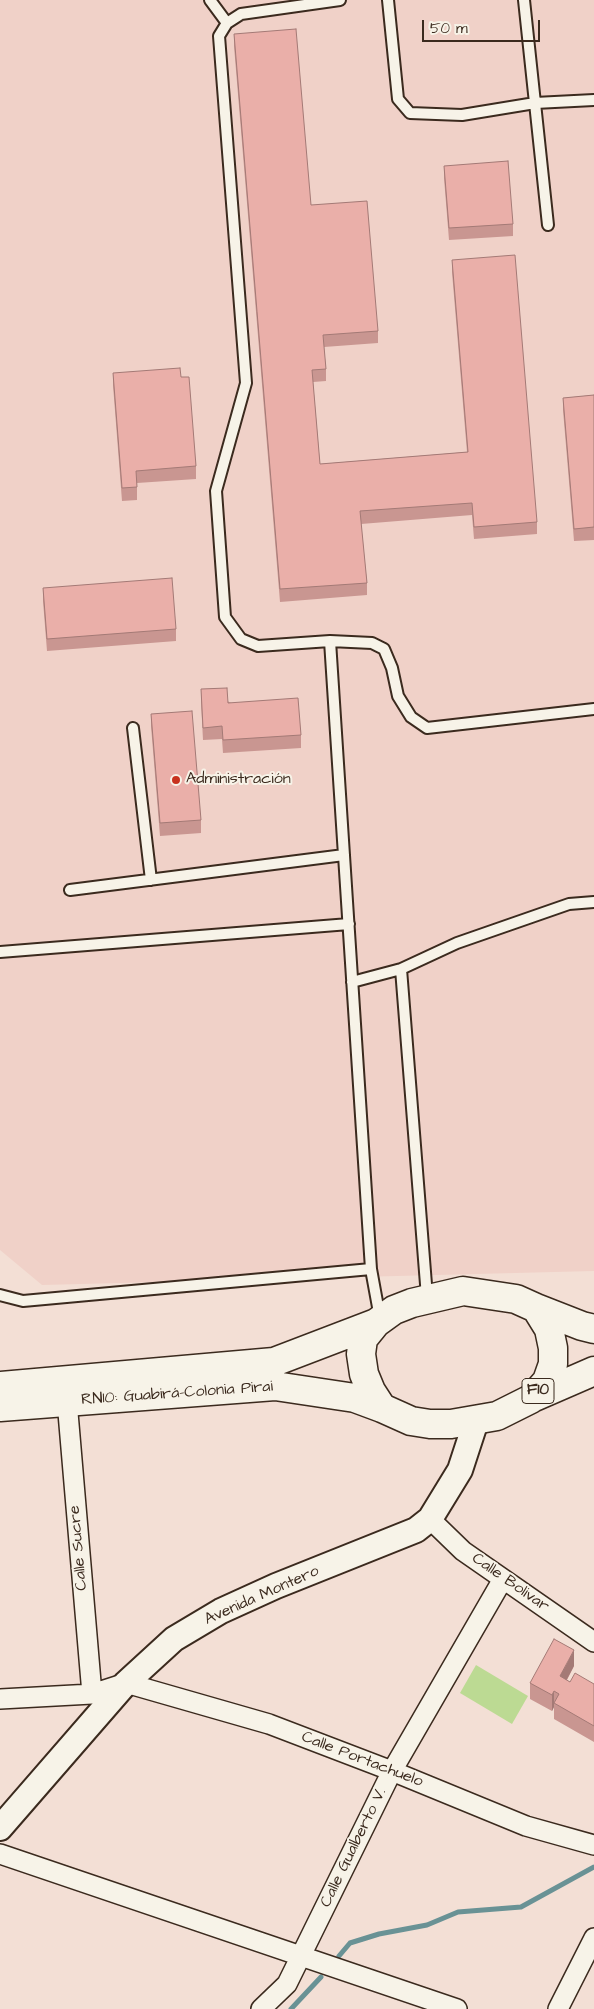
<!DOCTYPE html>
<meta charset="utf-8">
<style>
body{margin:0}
#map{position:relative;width:594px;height:2009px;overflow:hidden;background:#f3dfd5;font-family:"Architects Daughter",sans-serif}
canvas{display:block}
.scale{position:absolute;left:422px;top:20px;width:118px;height:22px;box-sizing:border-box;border:2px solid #3b2a1e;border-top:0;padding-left:6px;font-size:15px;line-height:18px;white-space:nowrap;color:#3b2a1e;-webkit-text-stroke:4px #f7f3e8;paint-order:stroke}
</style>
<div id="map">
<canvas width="594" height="2009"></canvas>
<div class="scale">50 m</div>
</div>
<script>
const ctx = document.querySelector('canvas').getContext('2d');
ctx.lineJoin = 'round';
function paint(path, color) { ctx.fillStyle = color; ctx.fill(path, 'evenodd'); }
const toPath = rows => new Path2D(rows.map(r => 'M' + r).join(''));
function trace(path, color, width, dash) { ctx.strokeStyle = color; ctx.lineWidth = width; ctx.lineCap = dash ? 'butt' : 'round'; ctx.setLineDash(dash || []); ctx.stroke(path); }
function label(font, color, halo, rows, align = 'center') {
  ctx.font = font + ' "Architects Daughter",sans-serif'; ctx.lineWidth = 4; ctx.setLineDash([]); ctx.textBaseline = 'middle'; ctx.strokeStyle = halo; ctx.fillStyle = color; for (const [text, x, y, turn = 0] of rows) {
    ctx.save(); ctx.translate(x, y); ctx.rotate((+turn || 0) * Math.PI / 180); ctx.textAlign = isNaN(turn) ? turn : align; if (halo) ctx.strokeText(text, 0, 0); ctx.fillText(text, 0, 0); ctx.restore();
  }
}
const built = toPath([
 [0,0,594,0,594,1271,42,1285,0,1250]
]);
const green = toPath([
 [476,1665,528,1696,512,1724,460,1693]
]);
const stream = toPath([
 [339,1956,350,1943,379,1934,427,1925,458,1912,521,1907,594,1867],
 [291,2009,321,1977]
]);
const service = toPath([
 [210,0,227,23],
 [340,0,241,14,227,23,219,36,246,383,216,491,225,617,241,639,258,646,330,641,372,643,384,649,392,668,398,696,411,717,427,728,594,709],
 [388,0,398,99,410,113,462,115,535,103,594,100],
 [524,0,548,225],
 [330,641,371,1269,380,1318],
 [133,728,151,880],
 [70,890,344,855],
 [0,952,349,924],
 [401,969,427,1297],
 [352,982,401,969,457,943,569,904,594,902],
 [0,1295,23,1301,371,1269]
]);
const minor = toPath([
 [67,1401,92,1694],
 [430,1519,463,1551,594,1642],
 [0,1699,92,1694,126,1683,269,1724,392,1771,526,1826,594,1845],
 [0,1854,457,2009],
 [261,2009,287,1984,392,1771,503,1579],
 [558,2009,594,1938]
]);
const tertiary = toPath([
 [0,1828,126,1683,174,1639,221,1611,276,1586,416,1530,430,1519,460,1470,476,1421]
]);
const trunk = toPath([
 [536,1308,582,1326,594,1329],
 [0,1386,274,1362,376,1323,394,1310,412,1303,463,1291,516,1299,536,1308,549,1329,553,1348,553,1364,547,1381,531,1399,497,1416,451,1424,430,1424,411,1421,382,1408,371,1391,364,1374,361,1354,363,1339,376,1323],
 [532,1398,594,1371],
 [0,1407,275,1386,355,1398,382,1408]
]);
const wall = toPath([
 [234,34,311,205,378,331,378,343,324,347,326,369,326,381,313,382,320,464,467,452,452,272,452,260,537,522,537,534,474,539,472,515,361,524,367,583,367,595,280,602,234,46],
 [444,166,513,224,513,236,449,240,444,178],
 [113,373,181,377,196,466,196,479,137,483,137,500,122,501,113,385],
 [594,395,594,540,574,541,563,410,563,398],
 [43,588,176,629,176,641,47,651,43,601],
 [201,689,301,735,301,748,223,753,222,739,203,740,201,702],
 [151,714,201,820,201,833,160,836,151,726],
 [574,1666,567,1680,570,1682,594,1684,594,1742,554,1719,554,1707,552,1711,530,1699,530,1683]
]);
const shadedWall = toPath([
 [574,1650,574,1666,560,1692,560,1676],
 [554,1691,554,1707,552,1711,552,1695]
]);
const building = toPath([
 [296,29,311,205,367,201,378,331,323,335,326,369,312,370,320,464,468,452,452,260,515,255,537,522,474,527,472,503,360,511,367,583,280,589,234,34,296,29],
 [508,161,513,224,449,228,444,166,508,161],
 [180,368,181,377,189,377,196,466,136,471,137,487,122,488,113,373,180,368],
 [594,395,594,527,574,529,563,398,594,395],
 [172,578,176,629,47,639,43,588,172,578],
 [227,688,228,703,298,698,301,735,223,740,222,726,203,728,201,689,227,688],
 [192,711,201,820,160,823,151,714,192,711],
 [554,1639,574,1650,560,1676,570,1682,575,1673,594,1684,594,1726,554,1703,559,1694,554,1691,552,1695,530,1683,554,1639]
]);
const markers = [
 [176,780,5,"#c8321e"]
];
const shields = [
 [538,1391,32]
];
const shieldNames = [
 ["F10",538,1391]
];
const poiNames = [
 ["Administración",186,780]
];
const streetNames = [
 ["RN10: Guabirá-Colonia Pirai",177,1394,-4],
 ["Calle Sucre",79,1548,-95],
 ["Calle Bolivar",510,1583,35],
 ["Avenida Montero",262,1596,-24],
 ["Calle Portachuelo",362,1760,21],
 ["Calle Gualberto V.",354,1848,-64]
];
paint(built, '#f0d1c8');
paint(green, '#bcda93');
trace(stream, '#699295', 5);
trace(service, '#3b2a1e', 14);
trace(minor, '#3b2a1e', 22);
trace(tertiary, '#3b2a1e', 28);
trace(trunk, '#3b2a1e', 31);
trace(service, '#f7f3e8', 10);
trace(minor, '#f7f3e8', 19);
trace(tertiary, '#f7f3e8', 24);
trace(trunk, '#f7f3e8', 28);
paint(wall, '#c99691');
paint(shadedWall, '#a47a76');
paint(building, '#eaafa9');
trace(building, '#a47a76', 1);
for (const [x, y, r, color] of markers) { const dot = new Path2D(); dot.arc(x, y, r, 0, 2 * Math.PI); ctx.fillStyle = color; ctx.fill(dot); trace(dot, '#f7f3e8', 2); }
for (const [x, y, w] of shields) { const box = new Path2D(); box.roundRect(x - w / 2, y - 12.5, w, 25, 4); ctx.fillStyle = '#f7f3e8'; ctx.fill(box); trace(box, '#3b2a1e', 1); }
label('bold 15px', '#3b2a1e', null, shieldNames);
label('16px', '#3b2a1e', '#f7f3e8', poiNames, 'left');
label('16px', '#3b2a1e', '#f7f3e8', streetNames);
</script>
